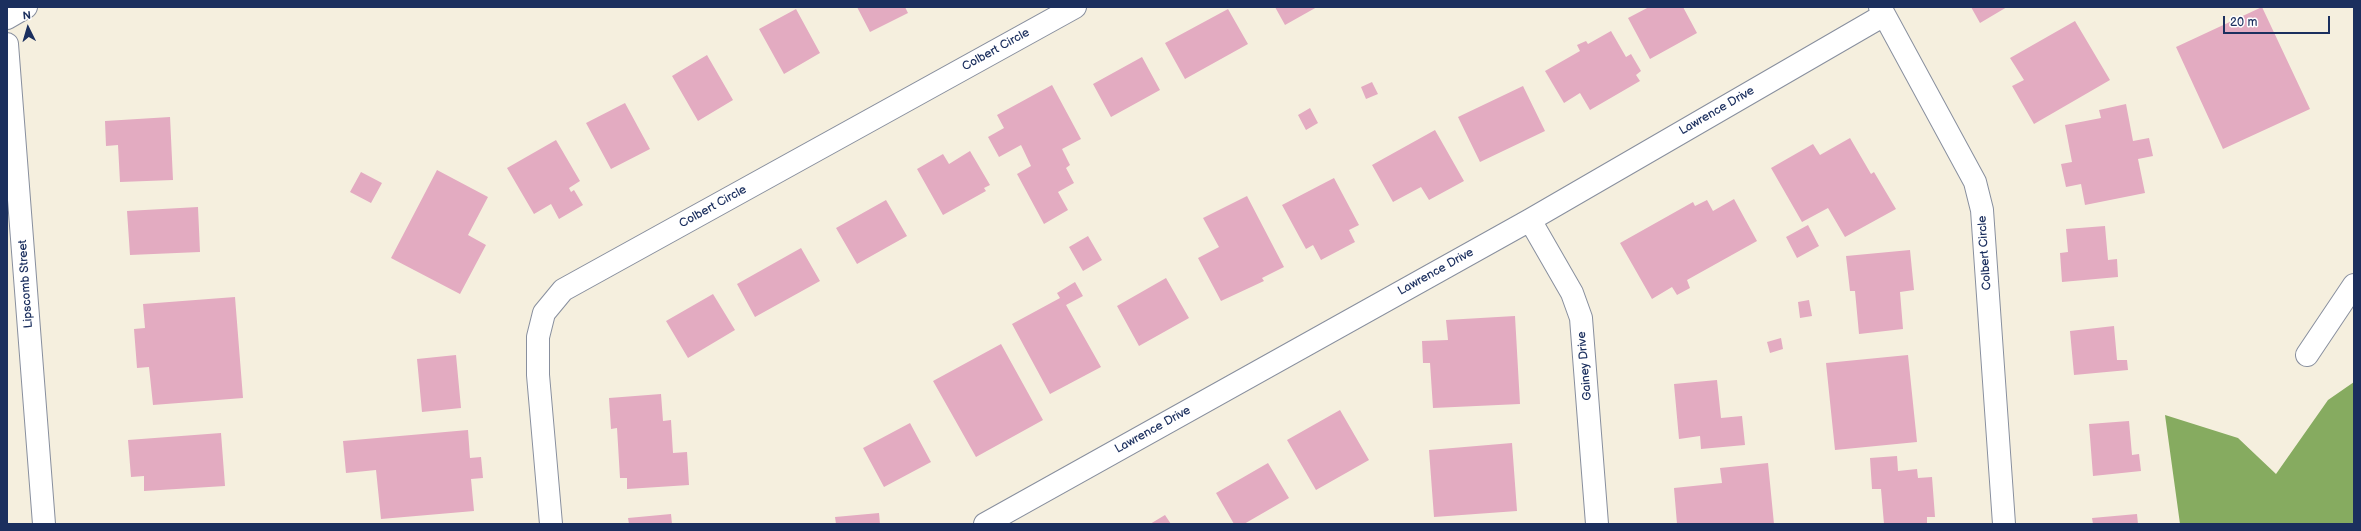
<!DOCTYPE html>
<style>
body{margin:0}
#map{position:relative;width:2361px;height:531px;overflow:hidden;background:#f5efde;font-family:"Balsamiq Sans",sans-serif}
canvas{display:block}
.frame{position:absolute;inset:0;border:8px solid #1b2f5e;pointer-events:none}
.north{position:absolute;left:8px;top:8px;width:40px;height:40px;-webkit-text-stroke:3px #fff;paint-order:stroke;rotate:355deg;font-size:11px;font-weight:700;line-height:16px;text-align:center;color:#1b2f5e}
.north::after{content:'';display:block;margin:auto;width:14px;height:18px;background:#1b2f5e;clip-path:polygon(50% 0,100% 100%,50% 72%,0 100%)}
.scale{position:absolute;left:2223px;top:16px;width:107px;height:18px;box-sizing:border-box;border:2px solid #1b2f5e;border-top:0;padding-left:5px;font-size:12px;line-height:14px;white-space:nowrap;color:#1b2f5e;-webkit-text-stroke:3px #fff;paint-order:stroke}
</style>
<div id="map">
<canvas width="2361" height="531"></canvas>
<div class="frame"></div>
<div class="north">N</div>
<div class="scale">20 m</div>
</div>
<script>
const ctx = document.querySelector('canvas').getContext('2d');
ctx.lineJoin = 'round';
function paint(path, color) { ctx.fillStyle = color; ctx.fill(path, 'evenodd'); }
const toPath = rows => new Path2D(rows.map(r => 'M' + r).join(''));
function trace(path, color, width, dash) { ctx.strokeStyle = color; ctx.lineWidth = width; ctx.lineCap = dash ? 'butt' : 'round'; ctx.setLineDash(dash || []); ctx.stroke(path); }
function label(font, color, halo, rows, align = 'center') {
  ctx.font = font + ' "Balsamiq Sans",sans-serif'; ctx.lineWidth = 3; ctx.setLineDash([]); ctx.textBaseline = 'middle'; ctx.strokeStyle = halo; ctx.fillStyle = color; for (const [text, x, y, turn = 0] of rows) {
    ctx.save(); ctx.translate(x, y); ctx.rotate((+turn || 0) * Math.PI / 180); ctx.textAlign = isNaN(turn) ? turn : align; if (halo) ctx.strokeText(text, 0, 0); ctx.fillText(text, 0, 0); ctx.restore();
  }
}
const forest = toPath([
 [2354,382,2354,524,2180,524,2165,415,2238,438,2276,474,2328,400]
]);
const building = toPath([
 [857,7,905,7,908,13,870,32],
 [1275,7,1317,7,1285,25],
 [1649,7,1683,7,1697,33,1650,59,1628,18],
 [1971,7,2007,7,1980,23],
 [2262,7,2310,109,2223,149,2176,47],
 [796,9,820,53,784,74,759,29],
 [1228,9,1248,44,1185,79,1165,43],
 [2075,21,2110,80,2034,124,2012,86,2024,80,2010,58],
 [1611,31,1626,57,1631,54,1641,71,1636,75,1640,81,1590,110,1580,93,1564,103,1545,71,1580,51,1577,45,1586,41,1588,44],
 [707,55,733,100,698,121,672,76],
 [1142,57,1160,90,1111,117,1093,84],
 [1372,82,1378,94,1366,99,1361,87],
 [1052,85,1081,139,1062,149,1070,165,1066,168,1074,183,1058,192,1068,210,1044,224,1017,174,1031,166,1021,145,999,157,988,137,1004,128,997,115],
 [1523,86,1545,131,1480,162,1458,117],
 [625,103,650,149,611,169,586,123],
 [2126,104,2133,141,2149,138,2153,156,2138,159,2145,193,2085,205,2081,184,2066,187,2061,164,2072,162,2065,125,2101,118,2099,110],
 [1310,108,1318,123,1306,130,1298,115],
 [170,117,173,180,120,182,118,145,106,146,105,121],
 [1435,130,1464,181,1429,200,1421,187,1393,202,1372,165],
 [1850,138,1871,174,1874,172,1896,209,1845,237,1828,208,1802,222,1771,168,1813,144,1820,155],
 [556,140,580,181,569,188,571,192,574,190,583,205,559,219,551,204,534,214,507,168],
 [970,151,990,185,984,188,986,191,943,215,917,169,943,154,949,164],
 [437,170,488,197,468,235,486,245,460,294,391,258],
 [361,172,382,183,371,203,350,192],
 [1334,178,1359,225,1349,230,1355,242,1321,260,1313,245,1306,249,1282,205],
 [1247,196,1284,267,1262,278,1264,281,1221,301,1198,258,1219,247,1203,218],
 [1734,199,1757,241,1687,280,1690,288,1677,295,1672,287,1652,299,1620,243,1693,202,1695,206,1707,200,1713,211],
 [886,200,907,236,857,264,836,228],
 [198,207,200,252,130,255,127,211],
 [1808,225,1819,246,1797,258,1786,237],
 [2105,226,2108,260,2117,259,2118,277,2062,282,2060,253,2068,252,2066,229],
 [1088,236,1102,260,1083,271,1069,247],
 [801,248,820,281,755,317,737,284],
 [1910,250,1914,290,1900,292,1903,329,1859,334,1855,291,1850,291,1846,256],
 [1166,278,1189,318,1139,346,1117,306],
 [1075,282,1083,296,1066,305,1101,367,1050,394,1012,324,1060,298,1057,293],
 [713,294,735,330,688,358,666,321],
 [235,297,243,398,153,405,149,367,137,368,134,329,145,328,143,304],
 [1809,300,1812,316,1800,318,1798,302],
 [1515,316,1520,404,1433,408,1430,363,1423,363,1422,341,1448,340,1446,320],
 [2114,326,2117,360,2127,360,2128,370,2074,375,2070,331],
 [1781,338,1783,349,1770,353,1767,342],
 [1001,344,1043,420,976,457,933,381],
 [456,355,461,408,422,412,417,359],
 [1908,355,1917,442,1835,450,1826,363],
 [1717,380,1721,418,1742,416,1745,445,1701,449,1700,436,1679,439,1674,384],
 [661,394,663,421,671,420,673,453,687,452,689,485,627,489,627,478,620,478,617,428,611,429,609,398],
 [1340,410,1369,460,1316,490,1287,440],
 [2129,421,2132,455,2139,454,2141,471,2093,476,2089,424],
 [910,423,931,462,884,487,863,448],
 [468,430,470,458,481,457,483,478,471,479,474,511,381,519,376,470,346,473,343,441],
 [221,433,225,486,144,491,144,476,131,477,128,440],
 [1512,443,1517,511,1434,517,1429,450],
 [1897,456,1898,471,1917,469,1918,478,1932,477,1935,517,1927,517,1927,524,1884,524,1881,489,1872,489,1870,458],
 [1268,463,1289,498,1244,524,1234,524,1216,493],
 [1768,463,1774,524,1677,524,1674,488,1722,483,1720,468],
 [879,513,880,524,836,524,835,517],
 [671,514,672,524,629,524,628,518],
 [2137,514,2138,524,2093,524,2092,518],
 [1165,515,1171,524,1150,524]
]);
const minor = toPath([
 [1880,7,1975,182,1982,210,2004,524],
 [7,18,26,7],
 [7,44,44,524],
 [1530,220,1572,293,1581,318,1597,524],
 [2307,355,2354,285],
 [551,524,538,375,538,337,544,313,563,290,1075,7],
 [985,524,1530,220,1884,15]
]);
const streetNames = [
 ["Colbert Circle",996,50,-29],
 ["Lawrence Drive",1717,111,-30],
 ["Colbert Circle",713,207,-29],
 ["Colbert Circle",1985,253,-94],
 ["Lawrence Drive",1436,272,-29],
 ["Lipscomb Street",26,284,-94],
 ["Gainey Drive",1585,366,-95],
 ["Lawrence Drive",1153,430,-29]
];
paint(forest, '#86ab60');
paint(building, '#e3abc1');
trace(minor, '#888f9e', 24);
trace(minor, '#fff', 22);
label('12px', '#1b2f5e', '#fff', streetNames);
</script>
